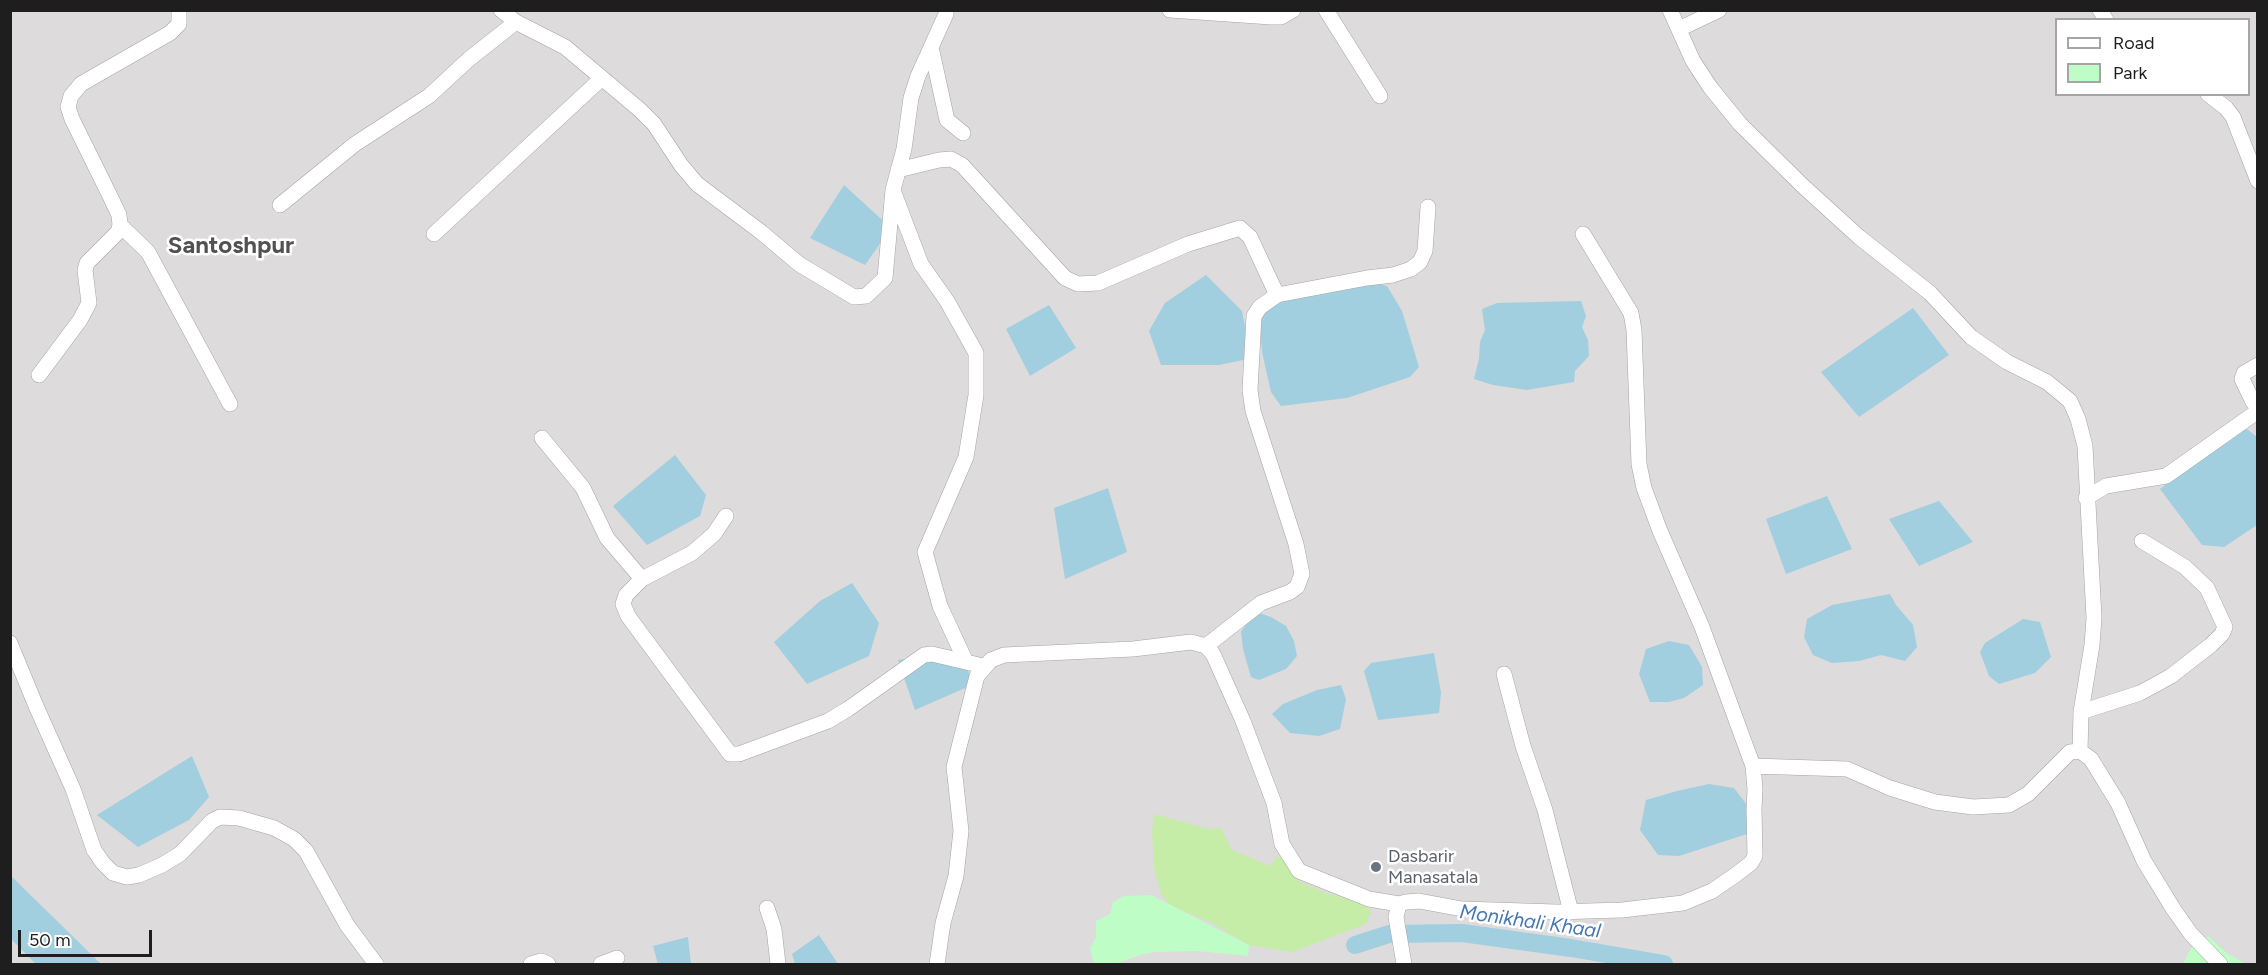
<!DOCTYPE html>
<style>
body{margin:0}
#map{position:relative;width:2268px;height:975px;overflow:hidden;background:#f0ede4;font-family:Figtree,sans-serif}
canvas{display:block}
.frame{position:absolute;inset:0;border:12px solid #1e1e1e;pointer-events:none}
.legend{position:absolute;left:2055px;top:18px;width:195px;height:78px;box-sizing:border-box;background:#fff;border:2px solid #a5a5a5;margin:0;padding:8px 10px;list-style:none;font-size:18px;color:#1e1e1e}
.legend li{display:flex;align-items:center;gap:12px;height:30px}
.legend b{width:30px;border:2px solid #a5a5a5}
.scale{position:absolute;left:18px;top:930px;width:134px;height:27px;box-sizing:border-box;border:3px solid #1e1e1e;border-top:0;padding-left:8px;font-size:18px;line-height:21px;white-space:nowrap;color:#1e1e1e;-webkit-text-stroke:4px #fff;paint-order:stroke}
</style>
<div id="map">
<canvas width="2268" height="975"></canvas>
<div class="frame"></div>
<ul class="legend">
<li><b style="height:8px;background:#fff"></b>Road</li>
<li><b style="height:16px;background:#befdc6"></b>Park</li>
</ul>
<div class="scale">50 m</div>
</div>
<script>
const ctx = document.querySelector('canvas').getContext('2d');
ctx.lineJoin = 'round';
function paint(path, color) { ctx.fillStyle = color; ctx.fill(path, 'evenodd'); }
const toPath = rows => new Path2D(rows.map(r => 'M' + r).join(''));
function trace(path, color, width, dash) { ctx.strokeStyle = color; ctx.lineWidth = width; ctx.lineCap = dash ? 'butt' : 'round'; ctx.setLineDash(dash || []); ctx.stroke(path); }
function label(font, color, halo, rows, align = 'center') {
  ctx.font = font + ' Figtree,sans-serif'; ctx.lineWidth = 5; ctx.setLineDash([]); ctx.textBaseline = 'middle'; ctx.strokeStyle = halo; ctx.fillStyle = color; for (const [text, x, y, turn = 0] of rows) {
    ctx.save(); ctx.translate(x, y); ctx.rotate((+turn || 0) * Math.PI / 180); ctx.textAlign = isNaN(turn) ? turn : align; if (halo) ctx.strokeText(text, 0, 0); ctx.fillText(text, 0, 0); ctx.restore();
  }
}
const residential = toPath([
 [11,11,2257,11,2257,964,11,964],
 [2056,20,2248,20,2248,94,2056,94]
]);
const grass = toPath([
 [1154,814,1208,829,1221,828,1232,850,1270,866,1277,857,1286,858,1298,881,1326,893,1362,902,1371,912,1366,924,1292,952,1249,945,1212,923,1170,905,1161,894,1154,868,1152,832]
]);
const park = toPath([
 [1151,895,1249,945,1248,956,1196,951,1156,952,1143,954,1115,964,1094,964,1090,948,1096,937,1096,921,1110,914,1113,902,1124,896],
 [2208,936,2228,954,2247,964,2183,964,2191,948]
]);
const water = toPath([
 [844,185,891,228,865,265,810,238],
 [1206,275,1242,311,1249,347,1243,360,1219,365,1161,365,1149,331,1165,303],
 [1368,281,1387,286,1402,311,1419,367,1410,377,1347,398,1281,406,1271,392,1262,352,1259,313,1283,296],
 [1581,301,1586,316,1582,327,1588,340,1589,356,1575,371,1574,382,1527,390,1493,385,1474,379,1479,359,1480,342,1485,330,1482,309,1497,303],
 [1049,305,1076,348,1030,376,1006,329],
 [1913,308,1949,355,1859,417,1821,372],
 [2243,426,2257,437,2257,525,2224,547,2202,545,2160,489],
 [675,455,706,495,700,516,647,545,613,506],
 [1108,488,1127,552,1065,579,1054,508],
 [1827,496,1852,549,1786,574,1766,519],
 [1939,501,1973,542,1919,566,1889,519],
 [852,583,879,623,869,656,807,684,774,642,820,601],
 [1890,594,1896,605,1913,625,1917,647,1905,661,1881,655,1859,661,1832,663,1813,655,1804,637,1807,619,1832,605],
 [1259,613,1271,617,1286,626,1294,641,1297,656,1286,669,1259,680,1251,677,1243,649,1241,632,1250,618],
 [2023,619,2040,622,2051,657,2035,673,1999,684,1989,676,1980,652,1985,643],
 [1669,641,1689,645,1702,667,1703,685,1684,698,1669,702,1650,702,1639,674,1646,649],
 [963,651,972,685,915,710,898,660],
 [1434,653,1441,693,1439,713,1378,720,1364,671,1371,663],
 [1341,685,1346,699,1340,729,1319,736,1290,733,1272,714,1283,704,1317,690],
 [192,756,209,797,189,820,138,847,97,815],
 [1709,784,1734,788,1747,805,1747,834,1679,856,1658,855,1640,830,1646,800,1677,791],
 [11,876,101,964,36,964,11,939],
 [819,935,838,964,795,964,792,954],
 [688,937,691,964,658,964,653,946]
]);
const canal = toPath([
 [1355,945,1389,934,1462,933,1571,948,1664,964]
]);
const minor = toPath([
 [501,10,516,22,565,47,640,110,654,124,681,165,697,184,761,232,799,264,854,297,866,296,885,278,893,190,904,149,911,98,918,76,946,14],
 [1170,10,1271,17,1281,17,1293,10],
 [1326,10,1380,96],
 [1670,10,1693,61,1710,87,1740,124,1804,187,1859,237,1930,293,1971,337,2007,362,2047,382,2070,401,2078,419,2085,446,2094,618,2092,645,2081,712,2080,751],
 [2100,10,2106,20],
 [1679,29,1719,10],
 [931,47,947,120,963,133],
 [2208,94,2226,108,2233,117,2258,181],
 [898,170,939,160,951,159,962,165,1065,278,1078,284,1098,283,1188,244,1240,228,1250,237,1277,295],
 [894,193,921,264,947,301,976,353,976,395,966,457,925,552,940,606,966,662],
 [280,205,355,144,429,96,469,59,516,22],
 [120,225,148,252,230,404],
 [434,234,602,78],
 [2258,365,2244,373,2242,379,2253,402,2258,406],
 [39,375,80,320,89,303,85,270,87,263,118,232,120,225,119,215,110,196,72,119,68,107,71,96,81,84,170,33,179,24,179,10],
 [542,438,583,488,607,538,642,579],
 [2086,498,2106,486,2166,476,2258,411],
 [726,516,714,534,692,553,642,579,626,595,623,604,628,616,730,754,739,754,828,721,848,709,924,655,932,654,983,666],
 [10,643,36,706,73,789,94,850,103,863,113,873,127,877,139,875,162,865,180,854,212,821,220,817,239,818,274,828,294,839,306,851,347,925,376,964],
 [1206,646,1261,603,1290,592,1297,587,1302,574,1296,544,1253,411,1250,390,1254,316,1260,307,1277,295,1367,278,1393,275,1411,269,1420,262,1425,251,1428,207],
 [1504,674,1523,746,1545,810,1571,912],
 [2081,712,2140,693,2153,686,2171,676,2211,645,2222,634,2225,627,2207,588,2185,567,2142,541],
 [1753,766,1847,769,1890,788,1935,802,1973,807,2009,805,2028,794,2070,752,2080,751,2091,759,2118,803,2144,861,2174,910,2191,934,2220,964],
 [767,908,774,929,778,964],
 [531,964,541,961,548,964],
 [601,964,617,958],
 [937,964,943,923,956,876,961,831,954,767,977,676,991,660,1004,655,1133,649,1191,642,1206,646,1213,654,1243,721,1274,803,1282,844,1299,871,1369,899,1399,904],
 [1404,964,1396,917,1399,904,1406,902,1419,901,1462,909,1556,912,1622,910,1683,903,1712,891,1734,876,1751,863,1755,856,1754,809,1755,789,1753,766,1702,627,1660,531,1644,488,1639,464,1634,330,1631,313,1583,234]
]);
const markers = [
 [1376,867,6,"#6b7280"]
];
const worshipNames = [
 ["Dasbarir",1388,857],
 ["Manasatala",1388,878]
];
const waterNames = [
 ["Monikhali Khaal",1530,922,8]
];
const districtNames = [
 ["Santoshpur",231,246]
];
paint(residential, '#dddbdb');
paint(grass, '#c6eda7');
paint(park, '#befdc6');
paint(water, '#a1cfe0');
trace(canal, '#a1cfe0', 18);
trace(minor, '#a5a5a5', 16);
trace(minor, '#fff', 15);
for (const [x, y, r, color] of markers) { const dot = new Path2D(); dot.arc(x, y, r, 0, 2 * Math.PI); ctx.fillStyle = color; ctx.fill(dot); trace(dot, '#fff', 2); }
label('18px', '#5b616d', '#fff', worshipNames, 'left');
label('italic 20px', '#4477b4', '#fff', waterNames);
label('bold 24px', '#515151', '#fff', districtNames);
</script>
